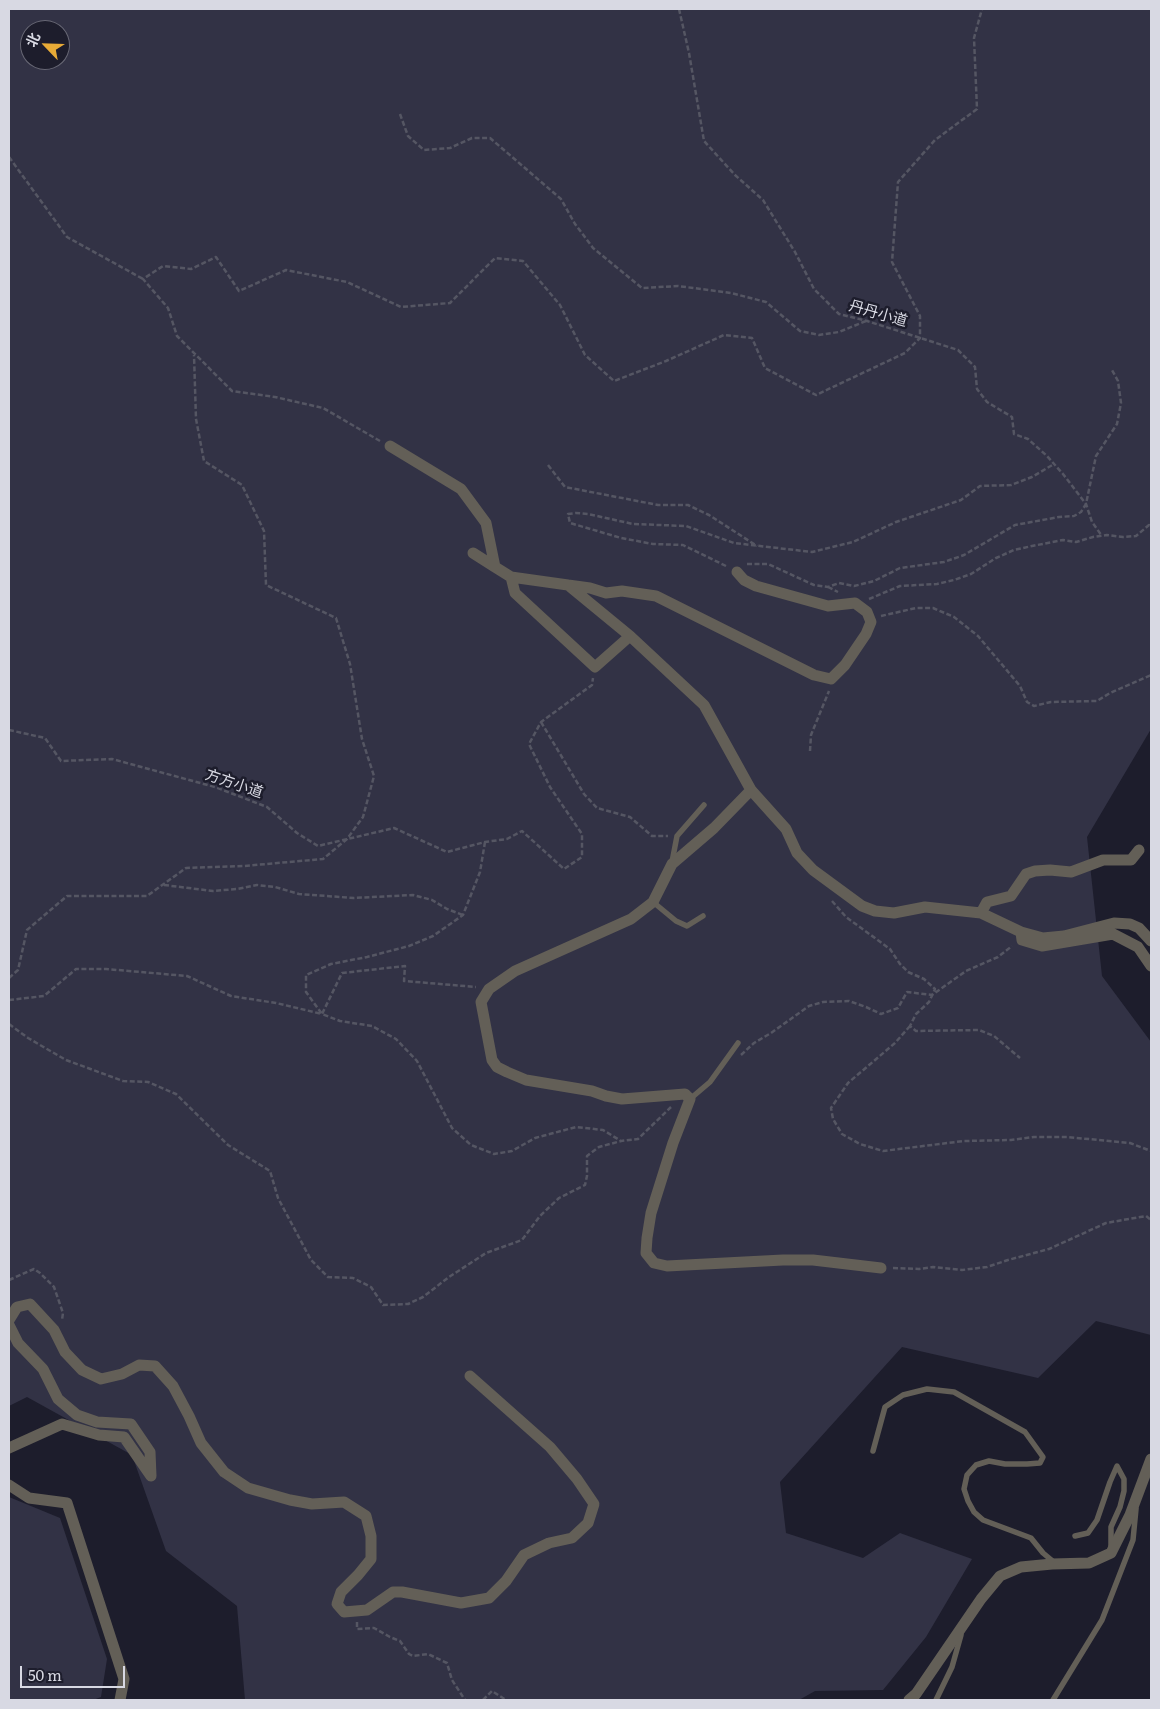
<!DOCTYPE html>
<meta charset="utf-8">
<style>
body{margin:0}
#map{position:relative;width:1160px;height:1709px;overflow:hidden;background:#1d1d2c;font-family:Literata,"Noto Sans SC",serif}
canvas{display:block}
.frame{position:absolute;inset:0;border:10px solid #d8d9e3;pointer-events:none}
.north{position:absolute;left:20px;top:20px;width:50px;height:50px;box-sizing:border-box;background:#1d1d2c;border:1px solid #686875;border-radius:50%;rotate:294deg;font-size:14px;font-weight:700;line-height:20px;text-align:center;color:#d8d9e3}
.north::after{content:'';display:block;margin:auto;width:18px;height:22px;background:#e8ab37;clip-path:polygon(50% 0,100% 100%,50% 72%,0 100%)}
.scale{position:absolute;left:20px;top:1666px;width:105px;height:22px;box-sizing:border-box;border:2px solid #d8d9e3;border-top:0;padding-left:6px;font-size:15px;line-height:18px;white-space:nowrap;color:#d8d9e3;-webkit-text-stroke:4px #1d1d2c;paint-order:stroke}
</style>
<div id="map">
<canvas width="1160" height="1709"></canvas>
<div class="frame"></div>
<div class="north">北</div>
<div class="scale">50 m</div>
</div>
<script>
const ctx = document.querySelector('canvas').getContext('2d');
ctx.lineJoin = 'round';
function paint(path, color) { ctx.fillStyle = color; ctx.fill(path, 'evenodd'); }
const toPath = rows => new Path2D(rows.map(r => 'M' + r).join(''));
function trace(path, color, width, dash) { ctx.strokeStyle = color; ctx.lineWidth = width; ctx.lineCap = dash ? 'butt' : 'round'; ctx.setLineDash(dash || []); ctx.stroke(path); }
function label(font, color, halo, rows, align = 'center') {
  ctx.font = font + ' Literata,"Noto Sans SC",serif'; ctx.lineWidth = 5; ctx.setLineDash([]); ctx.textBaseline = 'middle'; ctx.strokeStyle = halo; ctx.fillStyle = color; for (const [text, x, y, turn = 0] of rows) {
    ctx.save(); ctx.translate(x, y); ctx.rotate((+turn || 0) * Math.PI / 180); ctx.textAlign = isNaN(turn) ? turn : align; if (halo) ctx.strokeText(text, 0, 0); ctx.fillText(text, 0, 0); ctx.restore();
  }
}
const green = toPath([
 [9,9,1151,9,1151,729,1087,837,1102,976,1151,1042,1151,1335,1096,1321,1038,1378,902,1347,780,1482,786,1533,863,1558,900,1533,972,1559,926,1637,883,1690,815,1691,799,1700,245,1700,237,1606,166,1551,132,1455,27,1397,9,1406],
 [30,30,60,30,60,60,30,60],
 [9,1497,60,1518,107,1659,101,1697,93,1700,9,1700]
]);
const path = toPath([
 [679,9,689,53,704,141,735,175,763,200,795,252,814,289,839,314,867,321,958,350,975,367,977,389,987,402,1012,417,1014,434,1028,439,1047,456,1063,474,1086,504,1092,522,1102,536],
 [1150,9,1151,9],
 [400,114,408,136,424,150,450,148,472,138,490,138,561,199,575,224,593,248,642,288,678,286,731,293,766,302,800,331,819,335,839,332,866,321],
 [9,157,67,237,143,279],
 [380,441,323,408,275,397,232,391,177,336,168,308,143,279,163,266,191,269,216,257,239,291,286,270,347,282,401,307,450,303,495,258,523,261,560,305,585,355,614,381,666,361,724,335,752,338,765,368,816,395,905,353,920,338,920,316,892,262,898,182,935,140,977,109,974,38,982,9],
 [548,465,565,487,658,505,688,505,709,515,757,546],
 [747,564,768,564,814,585,828,587,839,583,854,586,874,581,900,568,944,562,964,555,1015,525,1059,517,1074,516,1081,512,1086,504,1096,456,1117,424,1121,403,1118,381,1112,370],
 [726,566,683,545,653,544,621,538,570,523,568,514,576,513,588,514,633,524,686,526,734,543,812,552,853,542,896,522,961,500,980,486,1011,485,1032,477,1054,464],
 [828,587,838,592],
 [869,599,900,586,937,584,954,580,971,574,996,558,1014,550,1032,546,1063,540,1076,542,1093,537,1107,535,1123,537,1136,536,1149,525,1151,527],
 [881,616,916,608,933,608,954,617,978,636,1020,686,1027,702,1034,706,1051,702,1097,701,1110,693,1151,675],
 [541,722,584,794,597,808,630,817,652,836,668,836],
 [9,730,45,738,61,761,112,759,215,787,267,807,297,833,318,846,394,828,447,852,485,842,507,839,522,831,564,869,582,857,582,834,550,787,529,744,541,722,592,685,593,678],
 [810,751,811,735,829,691],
 [485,842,480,872,463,915,433,936,409,946,367,957,331,964,306,975,306,992,322,1014,340,1021,372,1026,396,1039,417,1061,452,1128,471,1145,494,1154,512,1151,535,1138,576,1127,603,1130,621,1141],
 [164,885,213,891,237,889,257,885,275,887,299,894,354,898,413,895,432,900,447,909,463,915],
 [832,901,846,917,890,949,900,964,908,972,924,979,935,989,929,1002,916,1014,910,1026,916,1031,979,1030,994,1036,1020,1058],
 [9,978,18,970,27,930,67,896,147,896,186,868,244,866,323,859,347,839,363,817,374,776,362,739,350,664,336,618,266,585,264,531,242,485,204,461,196,419,194,355],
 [9,1000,44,996,76,969,106,969,187,976,231,996,276,1003,322,1014,342,973,405,966,404,981,476,987],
 [9,1024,28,1038,66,1060,123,1081,148,1082,176,1094,228,1145,270,1171,278,1198,311,1260,328,1277,353,1278,371,1287,383,1305,408,1304,423,1297,449,1277,486,1253,522,1240,540,1216,559,1198,585,1185,587,1176,587,1156,599,1147,621,1141,638,1139,671,1107],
 [910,1026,895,1043,848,1083,831,1108,833,1119,842,1134,860,1144,883,1151,964,1141,1011,1140,1034,1137,1067,1137,1130,1143,1151,1151],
 [741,1055,754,1043,771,1033,809,1006,823,1002,849,1001,866,1007,881,1014,898,1008,907,992,932,995,966,971,998,957,1012,946],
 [893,1268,919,1269,933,1267,962,1270,987,1267,1008,1260,1049,1249,1106,1223,1146,1216,1151,1220],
 [9,1280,34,1269,40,1273,54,1287,63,1313,62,1320],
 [357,1622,357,1629,374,1628,390,1637,400,1641,409,1654,413,1656,428,1654,447,1663,452,1680,465,1700],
 [483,1700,492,1691,506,1700]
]);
const lane = toPath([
 [672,862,677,836,704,805],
 [653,902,676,921,687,926,703,916],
 [690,1099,710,1082,738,1043],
 [873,1451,885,1407,903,1395,927,1389,954,1392,1025,1432,1043,1457,1040,1463,1027,1464,1005,1464,989,1461,976,1465,967,1475,964,1489,968,1501,974,1512,983,1520,1031,1538,1043,1553,1055,1563],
 [1075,1536,1088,1533,1097,1520,1110,1482,1117,1466,1124,1479,1124,1491,1120,1507,1111,1527,1111,1546],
 [936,1700,952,1667,961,1635],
 [1053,1700,1102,1620,1133,1540,1136,1509]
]);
const street = toPath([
 [390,446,461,489,486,523,495,567,511,577,568,585,630,636,704,705,751,790],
 [473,553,495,567],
 [511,577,515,593,595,667,630,636],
 [568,585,590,588,606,593,622,591,656,596,814,675,831,679,845,665,866,634,871,622,867,612,855,603,828,606,756,586,744,580,737,572],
 [1021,932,981,913,987,902,1011,896,1026,874,1035,871,1050,870,1071,872,1103,860,1131,860,1139,850],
 [1151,941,1139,928,1130,924,1114,923,1064,936,1043,938,1021,932,1022,940,1042,946,1113,934,1138,947,1151,966],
 [881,1268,813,1260,783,1260,667,1266,654,1263,646,1253,647,1238,651,1213,673,1143,690,1099,685,1094,622,1099,606,1096,592,1091,526,1080,507,1072,497,1067,492,1060,481,1002,489,989,515,971,631,919,653,902,672,864,714,828,751,790,786,829,797,853,813,870,862,906,875,911,894,913,925,907,981,913],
 [9,1320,17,1307,30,1304,54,1330,65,1352,82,1370,101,1379,122,1374,139,1365,155,1366,173,1386,189,1416,201,1443,224,1472,248,1488,290,1500,312,1504,344,1502,366,1516,371,1536,371,1559,358,1575,341,1592,337,1604,344,1612,367,1610,393,1592,402,1592,461,1603,489,1598,506,1581,524,1555,549,1543,572,1538,588,1523,594,1504,577,1479,550,1447,470,1376],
 [9,1325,18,1343,43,1369,58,1399,77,1415,97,1422,131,1424,150,1452,151,1476,124,1437,99,1435,62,1424,9,1448],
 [9,1485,29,1498,67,1503,124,1679,120,1700],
 [909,1700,916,1694,981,1599,1000,1576,1021,1567,1052,1564,1089,1563,1111,1553,1130,1515,1151,1459]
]);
const streetNames = [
 ["丹丹小道",878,314,16],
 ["方方小道",234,784,19]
];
paint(green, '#323245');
trace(path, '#555663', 2.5, [5, 2.5]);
trace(lane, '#635f57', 5.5);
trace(street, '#635f57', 11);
label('15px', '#d8d9e3', '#1d1d2c', streetNames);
</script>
